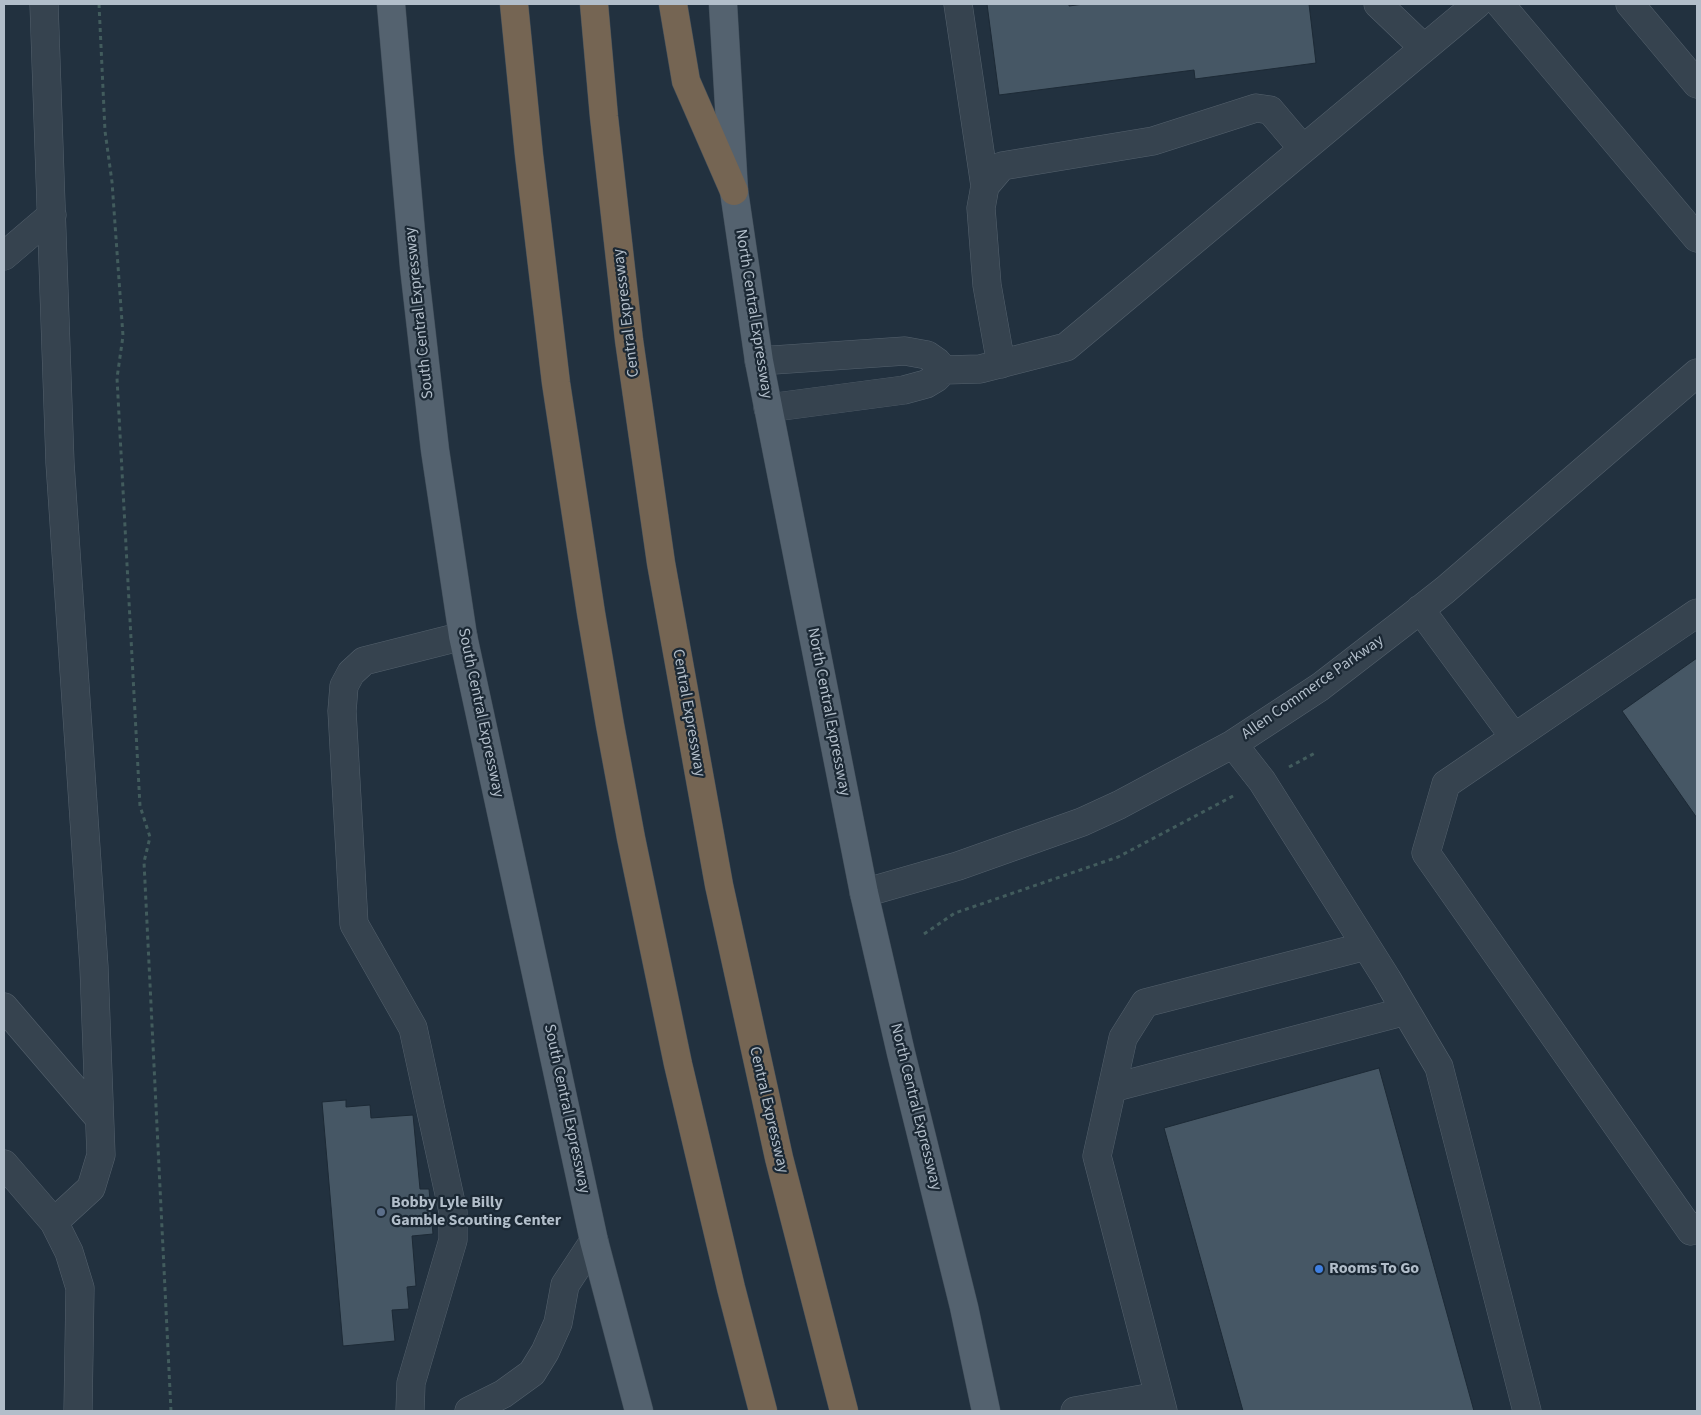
<!DOCTYPE html>
<style>
body{margin:0}
#map{position:relative;width:1701px;height:1415px;overflow:hidden;background:#22313f;font-family:"Source Sans 3",sans-serif}
canvas{display:block}
.frame{position:absolute;inset:0;border:5px solid #b2beca;pointer-events:none}
</style>
<div id="map">
<canvas width="1701" height="1415"></canvas>
<div class="frame"></div>
</div>
<script>
const ctx = document.querySelector('canvas').getContext('2d');
ctx.lineJoin = 'round';
function paint(path, color) { ctx.fillStyle = color; ctx.fill(path, 'evenodd'); }
const toPath = rows => new Path2D(rows.map(r => 'M' + r).join(''));
function trace(path, color, width, dash) { ctx.strokeStyle = color; ctx.lineWidth = width; ctx.lineCap = dash ? 'butt' : 'round'; ctx.setLineDash(dash || []); ctx.stroke(path); }
function label(font, color, halo, rows, align = 'center') {
  ctx.font = font + ' "Source Sans 3",sans-serif'; ctx.lineWidth = 4.5; ctx.setLineDash([]); ctx.textBaseline = 'middle'; ctx.strokeStyle = halo; ctx.fillStyle = color; for (const [text, x, y, turn = 0] of rows) {
    ctx.save(); ctx.translate(x, y); ctx.rotate((+turn || 0) * Math.PI / 180); ctx.textAlign = isNaN(turn) ? turn : align; if (halo) ctx.strokeText(text, 0, 0); ctx.fillText(text, 0, 0); ctx.restore();
  }
}
const building = toPath([
 [987,4,1069,4,1069,6,1084,4,1309,4,1316,63,1195,79,1194,70,999,95,987,4],
 [1697,658,1697,818,1622,711,1697,658],
 [1379,1068,1474,1411,1243,1411,1164,1128,1379,1068],
 [346,1100,346,1107,370,1105,371,1118,413,1115,420,1189,429,1189,433,1234,412,1236,416,1286,407,1287,409,1309,392,1310,395,1341,343,1346,322,1102,346,1100]
]);
const path = toPath([
 [99,4,105,131,112,182,123,336,117,378,140,806,150,837,144,862,171,1411],
 [1289,767,1317,752],
 [924,934,955,913,1118,857,1235,795]
]);
const minor = toPath([
 [44,4,60,463,94,967,101,1155,91,1188,54,1222],
 [958,4,985,186],
 [1378,4,1424,48],
 [1500,4,1697,238],
 [1630,4,1697,84],
 [4,256,52,215],
 [759,361,905,351,927,355,937,362,944,370],
 [1001,364,987,285,981,208,985,186,1002,166,1153,141,1256,108,1270,110,1303,149],
 [768,408,904,390,926,384,936,378,944,370,980,369,1066,347,1477,4],
 [1420,609,1514,737],
 [1697,613,1446,784,1426,853,1691,1231,1697,1227],
 [1233,744,1262,781,1387,979,1439,1067,1527,1411],
 [864,893,958,866,1082,822,1119,805,1233,744,1320,687,1403,623,1445,590,1697,373],
 [4,1007,99,1118],
 [1112,1088,1406,1011],
 [4,1164,54,1222,69,1252,80,1288,78,1411],
 [410,1411,411,1383,453,1240,453,1212,413,1028,354,924,342,711,344,686,351,673,364,661,463,636],
 [469,1411,503,1394,532,1373,545,1352,558,1323,565,1285,594,1241],
 [1075,1411,1159,1396],
 [1163,1411,1097,1156,1123,1038,1145,1003,1366,946]
]);
const major = toPath([
 [391,4,414,267,435,450,463,636,594,1241,639,1411],
 [723,4,734,191,759,361,864,893,901,1053,964,1307,986,1411]
]);
const highway = toPath([
 [514,4,529,155,556,383,591,613,610,725,631,838,678,1064,731,1288,763,1411],
 [594,4,604,117,629,340,661,563,719,885,779,1158,844,1411],
 [673,4,686,81,734,191]
]);
const markers = [
 [381,1212,5,"#5c6f8a"],
 [1319,1269,5,"#3f7fe0"]
];
const streetNames = [
 ["South Central Expressway",420,313,-96],
 ["Central Expressway",627,313,-97],
 ["North Central Expressway",753,314,81],
 ["Allen Commerce Parkway",1313,688,-35],
 ["North Central Expressway",828,712,79],
 ["South Central Expressway",480,713,78],
 ["Central Expressway",688,713,80],
 ["North Central Expressway",915,1107,76],
 ["South Central Expressway",566,1109,78],
 ["Central Expressway",768,1110,77]
];
const poiNames = [
 ["Bobby Lyle Billy",391,1203],
 ["Gamble Scouting Center",391,1221],
 ["Rooms To Go",1329,1269]
];
paint(building, '#465765');
trace(building, '#1d2a36', 1);
trace(minor, '#54616d', 29);
trace(major, '#3f4c58', 29);
trace(highway, '#414e5a', 29);
trace(path, '#425c5d', 3, [4, 4]);
trace(minor, '#36434f', 28);
trace(major, '#54626f', 28);
trace(highway, '#756553', 28);
for (const [x, y, r, color] of markers) { const dot = new Path2D(); dot.arc(x, y, r, 0, 2 * Math.PI); ctx.fillStyle = color; ctx.fill(dot); trace(dot, '#1b2834', 2); }
label('16px', '#b2beca', '#1b2834', streetNames);
label('bold 16px', '#b2beca', '#1b2834', poiNames, 'left');
</script>
